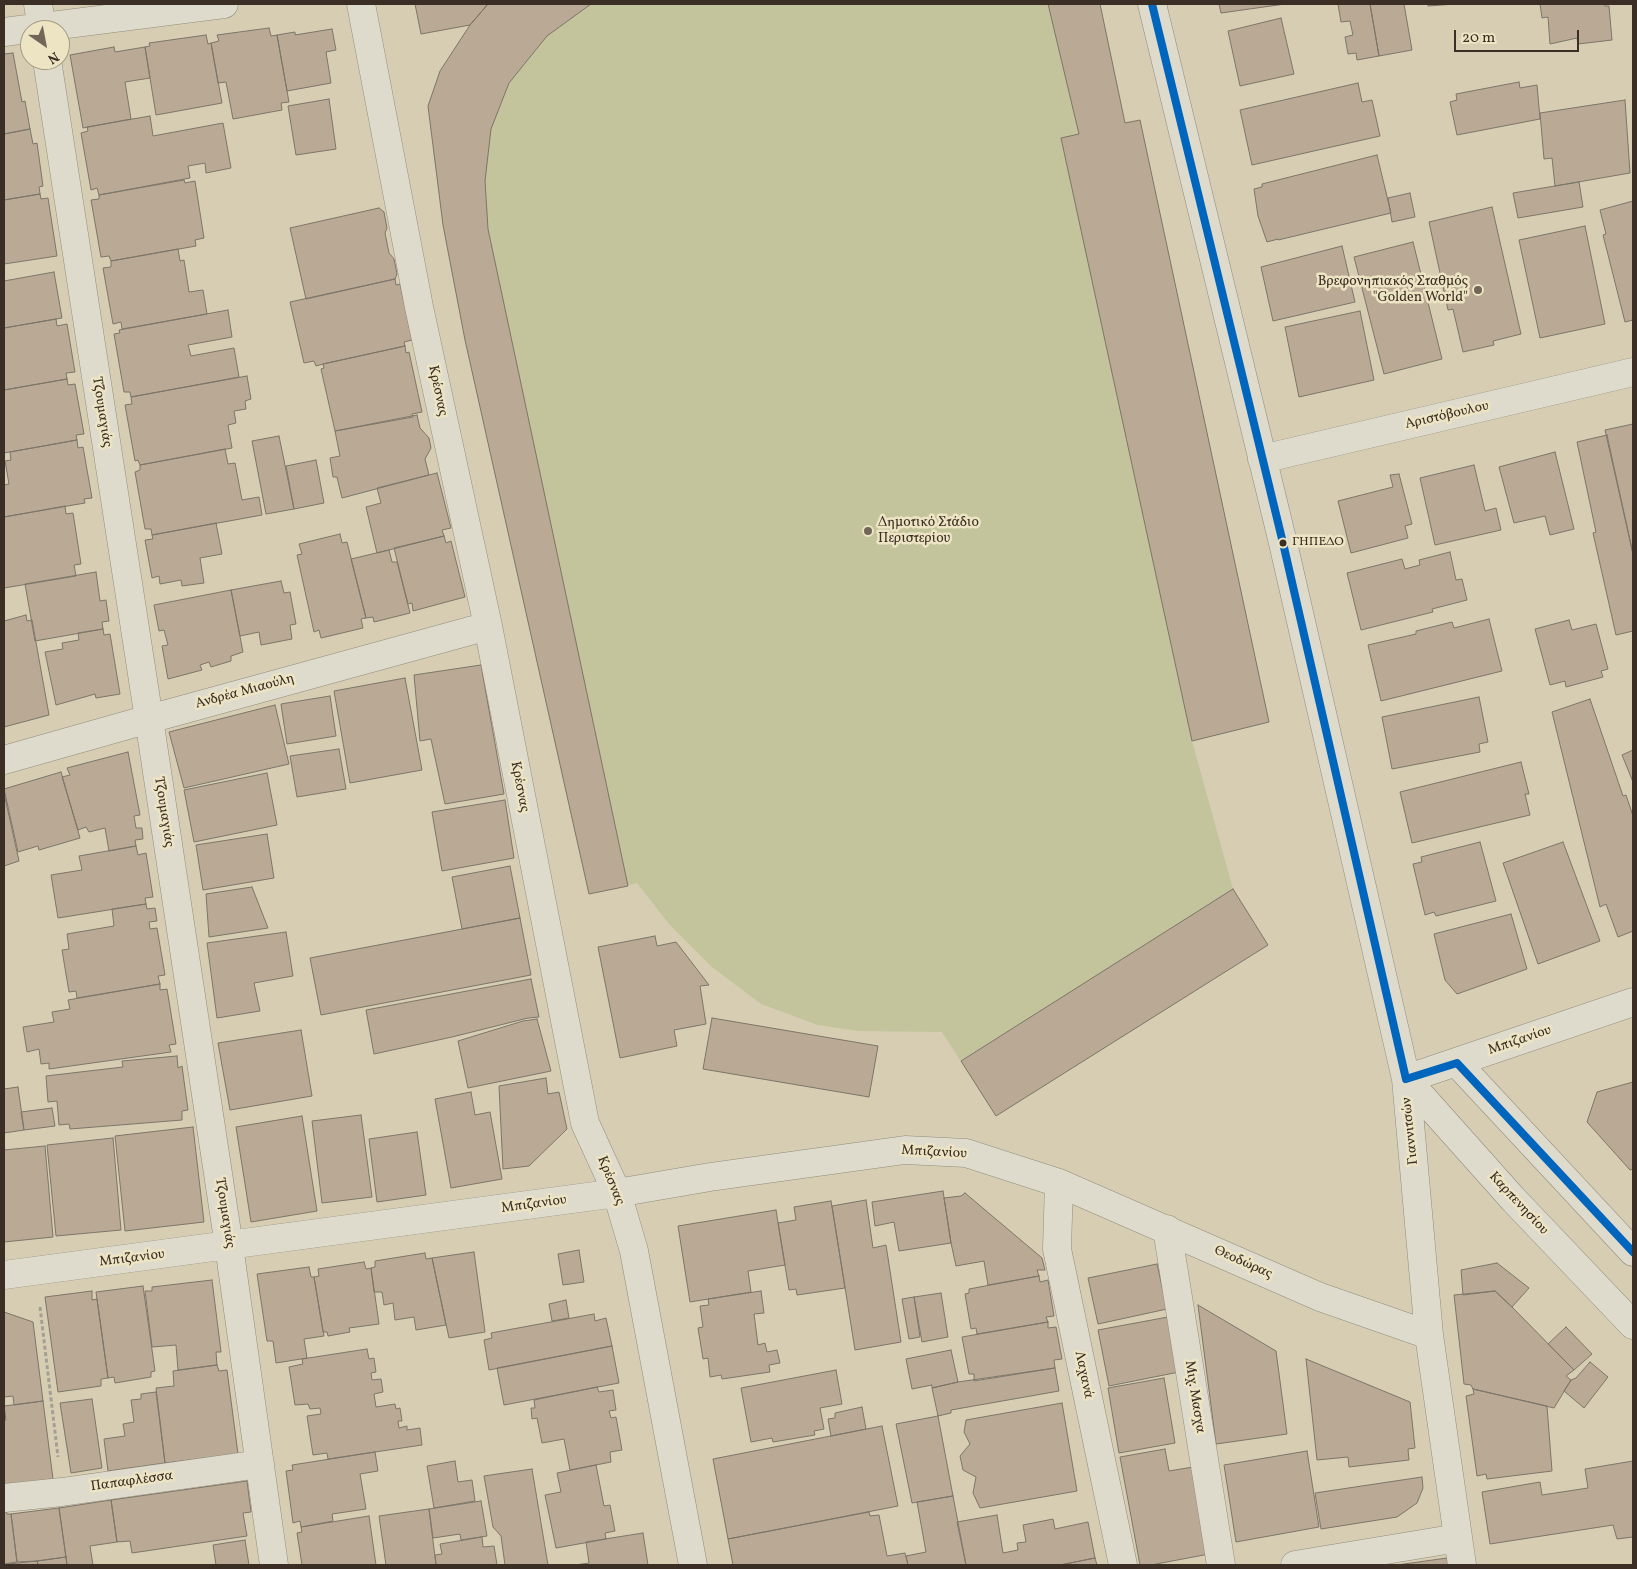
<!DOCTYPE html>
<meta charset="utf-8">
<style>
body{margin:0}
#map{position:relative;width:1637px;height:1569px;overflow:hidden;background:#d6cdb3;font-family:Vollkorn,serif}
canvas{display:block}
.frame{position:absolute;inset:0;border:5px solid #3a2e25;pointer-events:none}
.north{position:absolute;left:20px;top:20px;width:50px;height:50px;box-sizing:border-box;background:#ede4c4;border:1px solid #a59b84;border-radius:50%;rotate:147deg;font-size:14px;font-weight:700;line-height:20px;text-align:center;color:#3a2e25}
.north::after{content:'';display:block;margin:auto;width:18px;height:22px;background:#716657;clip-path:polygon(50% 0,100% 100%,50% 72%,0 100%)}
.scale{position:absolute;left:1454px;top:30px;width:125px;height:22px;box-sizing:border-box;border:2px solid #3a2e25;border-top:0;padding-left:6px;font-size:15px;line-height:18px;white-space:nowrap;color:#3a2e25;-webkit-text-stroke:4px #ede4c4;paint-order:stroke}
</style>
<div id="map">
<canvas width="1637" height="1569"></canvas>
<div class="frame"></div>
<div class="north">N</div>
<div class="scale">20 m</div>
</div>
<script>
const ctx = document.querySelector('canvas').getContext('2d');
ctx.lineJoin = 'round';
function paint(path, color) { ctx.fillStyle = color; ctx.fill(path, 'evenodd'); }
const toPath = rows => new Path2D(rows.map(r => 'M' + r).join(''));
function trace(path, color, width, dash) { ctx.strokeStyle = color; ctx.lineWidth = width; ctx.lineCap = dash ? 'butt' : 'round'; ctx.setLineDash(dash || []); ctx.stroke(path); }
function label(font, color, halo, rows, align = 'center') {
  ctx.font = font + ' Vollkorn,serif'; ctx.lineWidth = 5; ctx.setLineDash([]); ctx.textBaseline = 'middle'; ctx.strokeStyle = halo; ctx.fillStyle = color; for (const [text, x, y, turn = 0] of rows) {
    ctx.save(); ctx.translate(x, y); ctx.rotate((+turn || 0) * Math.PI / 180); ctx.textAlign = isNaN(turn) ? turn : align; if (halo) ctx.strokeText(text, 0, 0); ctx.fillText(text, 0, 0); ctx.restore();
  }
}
const green = toPath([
 [488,4,1100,4,1125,122,1140,120,1269,722,1192,741,1233,889,1268,945,996,1116,942,1032,858,1031,818,1025,761,1004,712,967,669,924,637,883,589,894,465,340,443,225,440,71,470,25]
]);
const building = toPath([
 [415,4,488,4,470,25,421,34,415,4],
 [488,4,591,4,547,36,509,83,491,129,485,181,488,229,628,886,589,894,465,340,443,225,428,106,440,71,470,25,488,4],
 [1048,4,1100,4,1125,123,1140,120,1269,722,1192,741,1061,138,1079,134,1048,4],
 [1219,4,1285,4,1221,13,1219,4],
 [1338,4,1370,4,1379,56,1357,60,1356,53,1348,54,1345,37,1353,35,1350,21,1341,22,1338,4],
 [1370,4,1404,4,1412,50,1379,56,1370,4],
 [1428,4,1455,4,1428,6,1428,4],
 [1540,4,1605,4,1605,6,1609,6,1612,40,1578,44,1577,38,1550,44,1548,17,1542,18,1540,4],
 [1281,18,1294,74,1240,86,1228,31,1281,18],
 [269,28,271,36,277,35,289,102,281,103,282,110,233,119,226,82,218,83,211,43,219,41,217,35,269,28],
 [332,29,336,50,326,52,331,83,287,91,277,35,295,32,295,35,332,29],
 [206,35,208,44,211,43,222,103,156,115,145,47,150,46,149,43,206,35],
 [114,47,115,52,145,47,150,78,125,82,131,119,83,128,70,55,114,47],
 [13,53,22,102,25,101,30,129,4,134,4,54,13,53],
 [1519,82,1520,88,1537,85,1540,119,1457,135,1450,102,1457,100,1456,94,1519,82],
 [1358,83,1362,102,1372,100,1380,136,1252,165,1240,110,1358,83],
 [329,99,336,149,296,155,288,106,329,99],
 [1625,100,1630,173,1555,186,1552,158,1544,159,1540,113,1625,100],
 [150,116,153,136,223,123,231,168,206,173,205,163,188,166,190,178,99,195,97,188,91,190,81,133,88,131,87,127,150,116],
 [30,129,33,144,37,143,43,186,39,187,40,194,4,200,4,134,30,129],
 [1377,155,1391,213,1278,240,1278,239,1267,242,1258,216,1254,189,1262,187,1262,184,1377,155],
 [184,180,185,183,195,181,204,238,195,240,196,246,111,261,109,256,101,257,91,200,99,199,99,195,184,180],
 [1579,182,1583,207,1518,218,1513,193,1579,182],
 [1410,193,1415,217,1392,222,1388,198,1410,193],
 [40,194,41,199,48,198,57,256,4,264,4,200,40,194],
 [1633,201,1633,320,1625,322,1603,235,1606,234,1600,210,1633,201],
 [1492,207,1521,334,1493,341,1494,345,1463,352,1453,309,1448,310,1429,222,1492,207],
 [379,208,384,212,387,228,385,233,389,253,394,259,397,274,395,279,306,299,290,228,379,208],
 [1585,226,1605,324,1540,338,1519,240,1585,226],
 [1413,242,1442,359,1384,374,1354,257,1413,242],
 [1342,246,1355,302,1273,321,1261,267,1342,246],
 [178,249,180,261,184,260,189,292,203,290,207,314,122,329,121,322,113,324,103,268,111,267,111,261,178,249],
 [54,272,62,318,4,328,4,281,54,272],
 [395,279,396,285,400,284,412,340,404,342,405,346,323,364,316,366,314,361,304,363,290,302,395,279],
 [228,310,232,337,188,345,191,356,234,348,239,377,131,397,130,392,124,392,114,334,120,333,119,330,228,310],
 [1360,311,1374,380,1299,397,1285,327,1360,311],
 [56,319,57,326,67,324,75,372,66,373,67,379,4,390,4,328,56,319],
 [405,346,406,353,409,352,422,412,412,414,413,417,335,431,321,369,324,368,323,364,405,346],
 [247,376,251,399,245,401,246,409,234,411,236,423,228,425,232,448,140,465,138,460,135,461,125,405,132,404,131,397,247,376],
 [67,379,68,385,75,384,84,434,76,435,77,440,4,453,4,390,67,379],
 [417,415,420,428,429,438,431,448,425,459,429,475,342,498,337,477,333,477,330,458,340,456,335,431,417,415],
 [1633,424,1633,554,1605,430,1633,424],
 [1607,435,1633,554,1633,631,1616,635,1593,533,1596,532,1577,442,1607,435],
 [279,436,294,509,266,514,252,441,279,436],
 [77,440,78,448,83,447,92,498,84,499,85,503,4,517,4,485,9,484,5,461,11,460,10,452,77,440],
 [225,449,228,464,235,463,242,500,259,497,262,515,152,535,151,529,145,529,135,472,140,470,140,465,225,449],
 [1555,452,1574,529,1550,535,1545,516,1514,523,1499,467,1555,452],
 [316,460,324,503,294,509,286,466,316,460],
 [1474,465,1485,511,1496,508,1501,530,1435,545,1420,478,1474,465],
 [437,473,451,528,442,530,444,536,377,553,366,507,381,503,377,488,437,473],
 [1399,474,1412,524,1405,526,1408,538,1351,553,1338,501,1393,487,1390,475,1399,474],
 [65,506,66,514,73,513,81,564,74,565,76,576,4,588,4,517,65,506],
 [216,523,222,554,200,558,204,583,182,586,181,580,160,584,159,576,152,578,145,540,153,539,152,535,216,523],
 [340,534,342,543,347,542,366,618,361,619,363,628,321,638,319,630,314,632,297,555,302,554,299,544,340,534],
 [444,536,446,543,451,541,465,597,413,611,412,603,408,604,394,548,444,536],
 [389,550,392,562,397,562,410,613,374,622,373,617,366,618,351,559,389,550],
 [1450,552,1456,580,1462,579,1467,600,1432,609,1433,612,1361,630,1347,573,1402,559,1405,569,1420,565,1419,560,1450,552],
 [96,572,100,601,106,600,109,621,102,622,103,629,35,641,25,584,96,572],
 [281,581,284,593,290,592,296,624,290,625,292,639,261,645,259,632,240,636,231,590,281,581],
 [231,590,243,652,231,656,231,661,211,667,209,662,200,665,202,670,168,679,162,646,168,645,164,630,159,631,154,605,231,590],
 [26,615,27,621,32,620,49,715,4,727,4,621,26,615],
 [1489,619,1502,671,1381,701,1368,645,1416,634,1416,631,1452,622,1454,628,1489,619],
 [1569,620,1572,630,1596,624,1608,669,1601,671,1603,677,1566,687,1565,681,1550,685,1535,629,1569,620],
 [103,629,104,635,110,634,120,694,96,698,95,694,56,705,45,652,63,649,62,643,79,640,78,633,103,629],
 [481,665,504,794,445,804,431,739,420,741,414,675,481,665],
 [405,678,422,770,350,783,334,691,405,678],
 [330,696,336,736,287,744,281,704,330,696],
 [1479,697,1488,742,1479,744,1480,752,1392,769,1382,717,1479,697],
 [1590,699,1623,796,1626,795,1633,816,1633,931,1618,937,1606,904,1600,907,1552,712,1590,699],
 [275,705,289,764,184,788,169,732,275,705],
 [339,749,346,789,297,797,290,756,339,749],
 [1633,750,1633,782,1622,755,1633,750],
 [128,752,140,815,134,816,136,828,142,828,143,839,135,840,136,846,109,851,105,828,89,832,86,827,78,830,62,777,70,775,67,768,128,752],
 [1521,762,1529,794,1525,794,1530,815,1412,843,1400,792,1521,762],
 [61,772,80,838,39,850,38,846,18,852,4,789,61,772],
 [267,773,277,825,194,842,184,790,267,773],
 [4,793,19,861,4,866,4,793],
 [505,800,514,858,442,871,432,812,505,800],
 [267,834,274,878,203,890,196,845,267,834],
 [1480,842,1496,901,1436,916,1434,912,1425,915,1413,864,1422,862,1421,857,1480,842],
 [1563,842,1600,941,1538,964,1503,863,1563,842],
 [136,846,138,855,146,853,153,897,145,898,146,904,58,918,51,875,82,870,79,856,136,846],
 [510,866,520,918,462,929,452,877,510,866],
 [252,887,268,928,209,937,206,894,252,887],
 [1233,889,1268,945,996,1116,961,1061,1233,889],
 [146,904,147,909,155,908,157,921,149,922,150,929,157,928,165,975,158,976,160,984,77,998,76,991,69,992,62,950,69,949,67,934,114,926,112,909,146,904],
 [1511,914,1527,969,1457,994,1445,980,1434,934,1511,914],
 [520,918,531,975,321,1015,310,958,520,918],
 [286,932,293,976,254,983,260,1011,217,1018,207,943,286,932],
 [655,936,657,946,676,942,709,985,700,986,706,1024,674,1030,677,1046,620,1058,598,947,655,936],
 [531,979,539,1017,528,1018,452,1037,374,1054,366,1010,531,979],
 [160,984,160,990,167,989,176,1044,169,1045,171,1052,49,1069,49,1063,41,1064,39,1049,27,1052,23,1027,54,1022,52,1012,70,1009,68,1000,160,984],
 [712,1018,878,1046,869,1097,703,1069,712,1018],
 [537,1019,551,1071,468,1088,458,1041,523,1021,537,1019],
 [301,1030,312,1096,230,1110,218,1043,301,1030],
 [177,1056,178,1068,182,1066,188,1110,182,1111,182,1120,70,1129,69,1124,59,1125,57,1101,48,1102,46,1076,123,1067,122,1061,177,1056],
 [546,1078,548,1094,559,1092,567,1129,529,1166,503,1169,499,1086,546,1078],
 [1633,1082,1633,1169,1630,1170,1587,1122,1597,1092,1633,1082],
 [18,1087,24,1130,4,1133,4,1089,18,1087],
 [471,1092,475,1115,490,1112,502,1179,451,1188,435,1099,471,1092],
 [52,1108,55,1126,24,1130,21,1112,52,1108],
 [361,1115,372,1197,322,1203,312,1121,361,1115],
 [302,1116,317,1211,251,1222,236,1127,302,1116],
 [193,1127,204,1222,125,1231,115,1136,193,1127],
 [417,1132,426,1195,377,1202,369,1139,417,1132],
 [113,1138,121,1230,56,1236,47,1145,113,1138],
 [45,1146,53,1237,4,1242,4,1150,45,1146],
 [943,1191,951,1243,899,1251,894,1222,875,1226,872,1202,943,1191],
 [965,1193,1042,1258,1045,1270,1037,1270,1039,1276,988,1285,984,1261,956,1266,951,1243,944,1198,961,1196,965,1193],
 [866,1200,873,1248,886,1245,901,1342,855,1350,832,1206,866,1200],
 [831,1201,845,1288,797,1295,796,1289,789,1290,778,1223,796,1220,794,1207,831,1201],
 [776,1210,785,1265,748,1271,751,1292,690,1302,678,1226,776,1210],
 [579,1250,584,1282,563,1285,558,1254,579,1250],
 [474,1252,485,1332,449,1338,432,1258,474,1252],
 [425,1253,426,1259,432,1258,446,1325,416,1330,414,1317,395,1320,393,1303,384,1305,382,1292,374,1292,371,1268,375,1267,375,1261,425,1253],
 [364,1262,366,1269,371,1268,379,1324,349,1328,350,1332,328,1336,327,1332,323,1332,314,1277,319,1276,318,1269,364,1262],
 [1497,1263,1529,1288,1512,1307,1495,1291,1463,1295,1461,1270,1497,1263],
 [1157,1264,1167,1309,1098,1324,1088,1278,1157,1264],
 [309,1267,311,1277,314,1277,324,1336,304,1339,307,1358,276,1363,273,1341,267,1341,257,1274,309,1267],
 [1039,1276,1040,1282,1048,1280,1054,1316,1046,1317,1048,1322,977,1334,976,1328,971,1329,965,1294,969,1293,969,1289,1039,1276],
 [212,1280,221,1352,216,1352,217,1365,178,1370,176,1345,152,1347,145,1291,152,1291,152,1287,212,1280],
 [143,1286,155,1371,151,1372,151,1377,115,1383,114,1377,108,1378,96,1292,143,1286],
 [92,1291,92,1300,97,1299,108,1378,101,1379,101,1386,58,1392,45,1297,92,1291],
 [761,1291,764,1313,754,1314,758,1345,765,1343,767,1352,777,1350,780,1363,769,1365,770,1372,722,1379,721,1375,710,1377,708,1358,703,1359,698,1328,703,1327,700,1306,709,1305,708,1299,761,1291],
 [1495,1291,1512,1307,1574,1370,1566,1376,1571,1380,1554,1408,1473,1389,1471,1385,1464,1384,1454,1295,1495,1291],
 [941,1293,948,1337,922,1342,914,1297,941,1293],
 [914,1297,920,1337,909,1339,902,1299,914,1297],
 [566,1300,569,1318,552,1321,549,1304,566,1300],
 [1198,1305,1276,1351,1287,1434,1216,1444,1198,1305],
 [4,1312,33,1322,43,1401,14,1405,13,1396,4,1397,4,1312],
 [594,1314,595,1321,606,1318,612,1346,489,1370,484,1340,492,1338,491,1333,594,1314],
 [1168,1317,1179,1372,1109,1386,1098,1330,1168,1317],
 [1048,1322,1048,1328,1056,1327,1062,1359,1054,1360,1055,1368,974,1381,974,1374,969,1374,962,1337,1048,1322],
 [1566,1327,1592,1354,1574,1370,1548,1344,1566,1327],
 [612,1346,619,1383,504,1405,497,1368,612,1346],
 [367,1349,369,1359,374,1358,376,1372,371,1373,372,1380,381,1379,383,1392,374,1394,376,1407,395,1404,396,1409,400,1408,402,1421,398,1421,399,1428,407,1426,407,1430,420,1428,422,1445,328,1459,327,1453,313,1455,307,1416,321,1414,320,1408,310,1409,308,1404,295,1405,289,1367,303,1364,302,1359,367,1349],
 [951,1350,958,1382,932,1388,932,1385,912,1389,906,1359,951,1350],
 [1306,1359,1410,1402,1415,1448,1408,1449,1409,1460,1349,1467,1348,1457,1317,1460,1306,1359],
 [1590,1362,1608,1377,1584,1408,1564,1391,1571,1380,1576,1378,1590,1362],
 [217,1365,219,1371,227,1370,238,1454,165,1463,156,1388,174,1386,173,1371,217,1365],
 [1055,1368,1059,1391,951,1410,951,1413,938,1416,932,1388,958,1382,1055,1368],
 [836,1370,842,1404,820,1408,824,1429,814,1431,815,1435,773,1442,772,1438,751,1442,741,1388,836,1370],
 [1164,1378,1175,1443,1119,1453,1108,1388,1164,1378],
 [597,1387,599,1392,613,1390,616,1410,609,1411,611,1418,616,1417,622,1450,610,1452,611,1462,570,1470,564,1439,542,1443,537,1418,532,1419,531,1408,535,1408,534,1400,597,1387],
 [1473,1389,1547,1406,1552,1471,1487,1479,1486,1474,1477,1476,1466,1396,1474,1394,1473,1389],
 [156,1392,165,1463,108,1471,104,1439,125,1436,123,1424,134,1422,131,1400,141,1399,141,1394,156,1392],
 [92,1399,102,1468,71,1473,60,1403,92,1399],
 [43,1401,53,1479,4,1485,4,1420,6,1420,4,1406,43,1401],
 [1062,1403,1077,1491,980,1508,973,1493,976,1477,963,1470,960,1456,970,1444,964,1432,966,1420,1062,1403],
 [862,1407,866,1429,831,1436,828,1419,835,1418,835,1413,862,1407],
 [938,1416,953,1496,912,1503,896,1424,938,1416],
 [882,1426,898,1506,728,1539,713,1459,882,1426],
 [1165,1449,1169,1471,1193,1467,1209,1554,1151,1565,1140,1565,1120,1457,1165,1449],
 [1307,1451,1319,1527,1236,1542,1224,1465,1307,1451],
 [375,1452,378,1471,360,1474,366,1509,332,1514,333,1521,301,1527,300,1521,293,1523,286,1471,293,1470,292,1465,375,1452],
 [455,1461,458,1482,472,1480,475,1501,434,1508,427,1466,455,1461],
 [1633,1461,1633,1537,1617,1539,1613,1525,1490,1544,1482,1492,1540,1482,1542,1495,1588,1488,1585,1469,1633,1461],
 [596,1465,604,1506,610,1505,615,1531,605,1533,606,1539,556,1548,545,1495,561,1492,557,1473,596,1465],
 [532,1469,548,1565,505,1565,501,1536,493,1527,484,1476,532,1469],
 [1422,1477,1423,1488,1417,1503,1397,1517,1321,1529,1315,1493,1422,1477],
 [247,1481,251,1512,243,1513,247,1536,132,1553,130,1541,117,1542,111,1500,247,1481],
 [953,1496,966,1565,908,1565,906,1556,926,1552,917,1502,953,1496],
 [111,1500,117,1542,90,1546,93,1565,67,1565,59,1508,111,1500],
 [481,1501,487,1536,461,1540,460,1534,433,1538,429,1509,481,1501],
 [59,1508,66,1557,37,1561,17,1562,11,1514,59,1508],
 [429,1509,436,1565,386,1565,379,1516,429,1509],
 [4,1510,6,1510,7,1514,11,1514,17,1562,4,1564,4,1510],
 [869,1512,870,1516,879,1515,887,1556,905,1553,908,1565,733,1565,728,1539,869,1512],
 [997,1515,1003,1553,1018,1550,1017,1543,1026,1542,1023,1525,1053,1519,1055,1529,1088,1522,1095,1558,1060,1565,966,1565,957,1522,997,1515],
 [369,1516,376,1565,302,1565,297,1533,302,1532,301,1527,369,1516],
 [643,1533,648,1565,575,1565,589,1563,586,1542,643,1533],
 [482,1537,483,1547,494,1546,497,1565,436,1565,435,1555,442,1554,440,1544,482,1537],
 [245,1540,249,1565,216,1565,213,1545,245,1540],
 [66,1557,67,1565,38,1565,37,1561,66,1557],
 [1095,1558,1097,1565,1060,1565,1095,1558],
 [1447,1558,1448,1565,1397,1565,1447,1558],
 [37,1561,38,1565,9,1565,8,1564,37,1561]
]);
const path = toPath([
 [40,1307,58,1457]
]);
const minor = toPath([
 [38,4,42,30],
 [361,4,419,307,488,626,585,1123,617,1193,634,1251,693,1565],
 [1152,4,1283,543,1406,1079,1429,1335,1462,1565],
 [4,32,224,4],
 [47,60,149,719,229,1246,274,1565],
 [1262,459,1633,372],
 [4,760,149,719,488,626],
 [1457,1063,1633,1252],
 [1406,1079,1513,1199,1633,1325],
 [1406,1079,1633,1002],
 [1059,1183,1057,1249,1123,1565],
 [1167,1229,1221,1565],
 [4,1275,617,1193,710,1177,905,1150,966,1153,1059,1183,1320,1297,1429,1335],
 [4,1498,62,1492,260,1464],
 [1295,1565,1458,1538]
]);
const bus1 = toPath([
 [1152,4,1283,543,1406,1079,1457,1063,1633,1252]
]);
const markers = [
 [1478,290,5,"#716657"],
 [868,531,5,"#716657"],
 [1283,543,4.5,"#3a2e25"]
];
const busNames = [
 ["ΓΗΠΕΔΟ",1292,543]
];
const poiNames = [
 ["Βρεφονηπιακός Σταθμός",1468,282],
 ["\"Golden World\"",1468,298],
 ["Δημοτικό Στάδιο",878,523,"left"],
 ["Περιστερίου",878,539,"left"]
];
const streetNames = [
 ["Κρέσνας",437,391,78],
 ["Τζουμαγιάς",101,412,81],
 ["Αριστόβουλου",1447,416,-13],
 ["Ανδρέα Μιαούλη",245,692,-15],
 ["Κρέσνας",519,787,79],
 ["Τζουμαγιάς",163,812,81],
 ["Μπιζανίου",1520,1041,-19],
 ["Γιαννιτσών",1411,1131,-96],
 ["Μπιζανίου",934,1153,3],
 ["Κρέσνας",610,1181,68],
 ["Καρπενησίου",1518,1204,47],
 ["Μπιζανίου",534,1205,-8],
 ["Τζουμαγιάς",224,1213,81],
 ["Μπιζανίου",132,1259,-7],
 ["Θεοδώρας",1243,1263,24],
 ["Λαχανά",1083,1375,78],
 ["Μιχ. Μασχα",1194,1397,81],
 ["Παπαφλέσσα",132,1482,-8]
];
paint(green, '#c3c49b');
paint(building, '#baa995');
trace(building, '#7c7669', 1);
trace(minor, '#928c7c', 29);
trace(path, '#a39f94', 3, [4, 2.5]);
trace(minor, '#dedbcc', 28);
trace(bus1, '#0065bd', 8);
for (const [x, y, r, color] of markers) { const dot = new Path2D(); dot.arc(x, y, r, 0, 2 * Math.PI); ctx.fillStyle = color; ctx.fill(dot); trace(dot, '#ede4c4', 2); }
label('13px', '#3a2e25', '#ede4c4', busNames, 'left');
label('14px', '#3a2e25', '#ede4c4', poiNames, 'right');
label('14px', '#3a2e25', '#ede4c4', streetNames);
</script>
